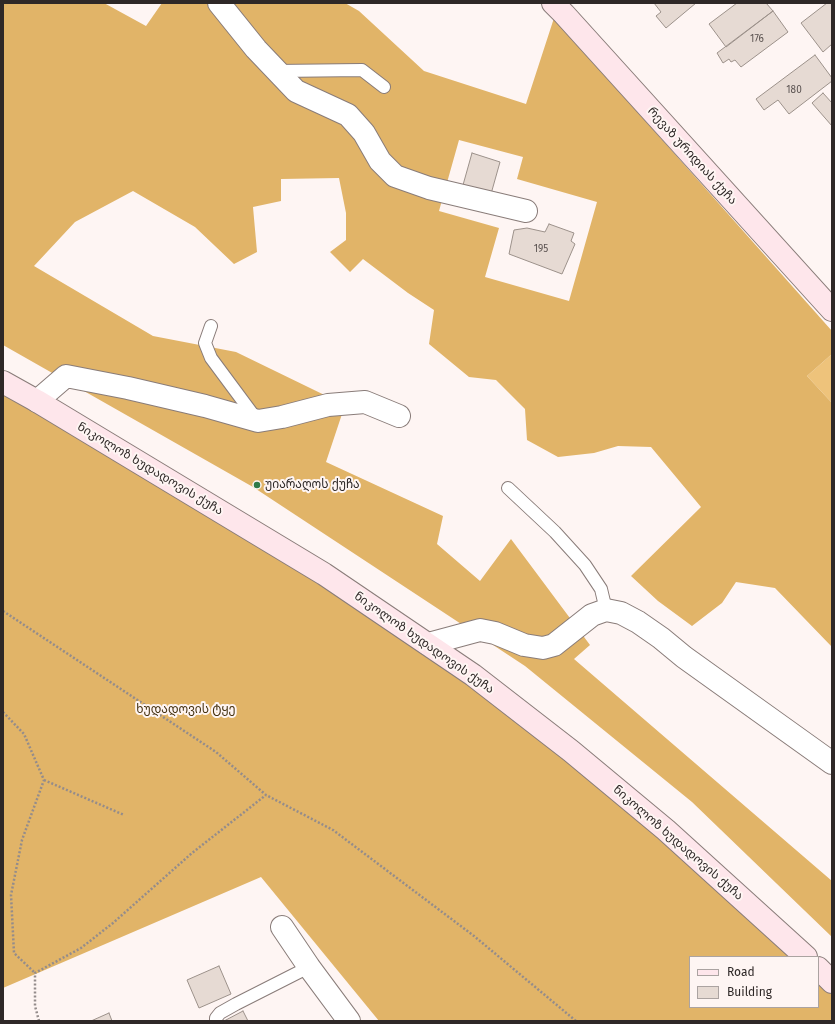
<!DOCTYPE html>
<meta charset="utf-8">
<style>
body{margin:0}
#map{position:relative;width:835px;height:1024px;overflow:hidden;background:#fef5f3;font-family:"Fira Sans",sans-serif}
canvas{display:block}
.frame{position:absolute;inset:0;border:4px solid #2e2827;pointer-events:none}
.legend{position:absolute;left:689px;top:956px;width:130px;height:52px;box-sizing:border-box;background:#fef5f3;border:1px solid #aba3a1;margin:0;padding:5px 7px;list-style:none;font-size:12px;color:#2e2827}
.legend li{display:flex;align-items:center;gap:8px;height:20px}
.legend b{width:20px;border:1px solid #aba3a1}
</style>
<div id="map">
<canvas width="835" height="1024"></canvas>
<div class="frame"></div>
<ul class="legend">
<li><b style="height:5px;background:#fee6eb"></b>Road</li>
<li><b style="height:11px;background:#e6dad3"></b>Building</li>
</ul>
</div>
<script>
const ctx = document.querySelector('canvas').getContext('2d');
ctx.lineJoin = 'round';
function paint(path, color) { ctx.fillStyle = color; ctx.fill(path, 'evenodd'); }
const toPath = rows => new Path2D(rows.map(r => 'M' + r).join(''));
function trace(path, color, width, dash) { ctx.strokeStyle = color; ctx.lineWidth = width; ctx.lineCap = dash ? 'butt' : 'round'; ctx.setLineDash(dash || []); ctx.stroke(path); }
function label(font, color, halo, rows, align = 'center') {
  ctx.font = font + ' "Fira Sans","Noto Sans Georgian",sans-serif'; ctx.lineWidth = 4; ctx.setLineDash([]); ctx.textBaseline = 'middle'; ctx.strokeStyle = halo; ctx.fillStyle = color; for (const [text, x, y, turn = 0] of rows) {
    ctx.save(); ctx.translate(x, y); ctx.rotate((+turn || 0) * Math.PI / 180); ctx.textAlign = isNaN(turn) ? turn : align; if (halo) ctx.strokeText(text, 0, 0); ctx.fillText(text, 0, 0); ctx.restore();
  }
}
const green = toPath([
 [832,354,832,403,807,376]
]);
const forest = toPath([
 [3,3,104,3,146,26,162,3,345,3,359,11,424,71,526,104,554,18,832,331,832,354,807,376,832,403,832,647,775,588,736,582,722,603,692,626,658,601,631,576,701,507,651,447,618,446,594,453,558,457,527,440,525,409,496,380,469,377,429,344,434,310,408,293,363,259,350,272,330,252,346,240,346,213,339,178,281,179,281,201,253,207,257,252,234,264,195,227,133,191,75,222,34,266,153,336,236,352,345,405,326,462,443,516,437,544,480,581,511,539,590,645,574,659,832,881,832,937,692,802,525,666,253,487,3,345],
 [459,140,523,157,517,179,597,202,569,301,485,277,499,228,439,211],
 [3,374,308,573,639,803,794,957,690,957,690,1007,818,1007,818,981,832,995,832,1021,379,1021,261,877,3,988]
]);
const building = toPath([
 [654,3,696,3,666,28,656,16,661,12,654,3],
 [737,3,766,3,773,11,726,47,709,24,737,3],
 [827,3,832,3,832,44,823,52,801,23,827,3],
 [773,11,788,32,741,67,735,60,731,62,729,59,723,63,717,53,773,11],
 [815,55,832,78,832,81,789,114,778,100,764,110,756,99,815,55],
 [823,93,832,103,832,126,812,103,823,93],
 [472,153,500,162,491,194,463,185,472,153],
 [549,224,574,233,571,241,575,244,562,274,509,254,514,230,527,228,545,232,549,224],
 [219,966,231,994,199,1008,187,980,219,966],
 [243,1011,248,1021,224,1021,243,1011],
 [109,1013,112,1021,91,1021,109,1013]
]);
const path = toPath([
 [3,611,216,752,266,795,333,830,474,936,576,1021],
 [3,712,24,734,44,780,22,840,11,895,14,953,35,973],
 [44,780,124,815],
 [39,1021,35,1006,35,973,81,948,113,923,192,853,266,795]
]);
const lane = toPath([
 [276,71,362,70,384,87],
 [211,326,205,343,211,358,257,420],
 [508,488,555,532,585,565,601,589,606,610],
 [216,1021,216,1018,220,1013,236,1004,309,967]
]);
const street = toPath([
 [219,3,256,49,296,91,348,115,364,133,380,161,395,176,429,188,526,211],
 [37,401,66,376,128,388,205,406,258,421,282,417,328,405,365,402,399,416],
 [428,644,480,630,495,633,524,645,543,648,554,645,592,615,606,610,621,613,638,622,661,638,684,657,832,763],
 [282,927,309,967,349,1021]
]);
const secondary = toPath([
 [553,3,564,14,832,310],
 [3,382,37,401,324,574,473,675,571,751,666,830,806,957],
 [818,968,832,982]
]);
const markers = [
 [257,485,4,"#2f7a49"]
];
const numberNames = [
 ["176",757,39],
 ["180",794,90],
 ["195",541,249]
];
const streetNames = [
 ["რევაზ ურიდიას ქუჩა",692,156,48],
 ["ნიკოლოზ ხუდადოვის ქუჩა",150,469,31],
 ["ნიკოლოზ ხუდადოვის ქუჩა",424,643,35],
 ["ნიკოლოზ ხუდადოვის ქუჩა",678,843,41]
];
const poiNames = [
 ["უიარაღოს ქუჩა",265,485]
];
const parkNames = [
 ["ხუდადოვის ტყე",186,710]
];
paint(green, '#eec37b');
paint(forest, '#e1b468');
paint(building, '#e6dad3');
trace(building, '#9c918a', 1);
trace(lane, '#897c79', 14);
trace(street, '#897c79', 24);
trace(secondary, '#897c79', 24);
trace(path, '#948c8b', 2.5, [2, 2]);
trace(lane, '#fff', 12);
trace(street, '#fff', 22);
trace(secondary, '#fee6eb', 22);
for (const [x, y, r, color] of markers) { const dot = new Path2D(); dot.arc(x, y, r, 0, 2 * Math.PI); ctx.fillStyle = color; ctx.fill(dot); trace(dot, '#fef5f3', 1.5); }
label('10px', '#5c5452', null, numberNames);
label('12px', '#2e2827', '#fef5f3', streetNames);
label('12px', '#2e2827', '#fef5f3', poiNames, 'left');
label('12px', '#443110', '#fef5f3', parkNames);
</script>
